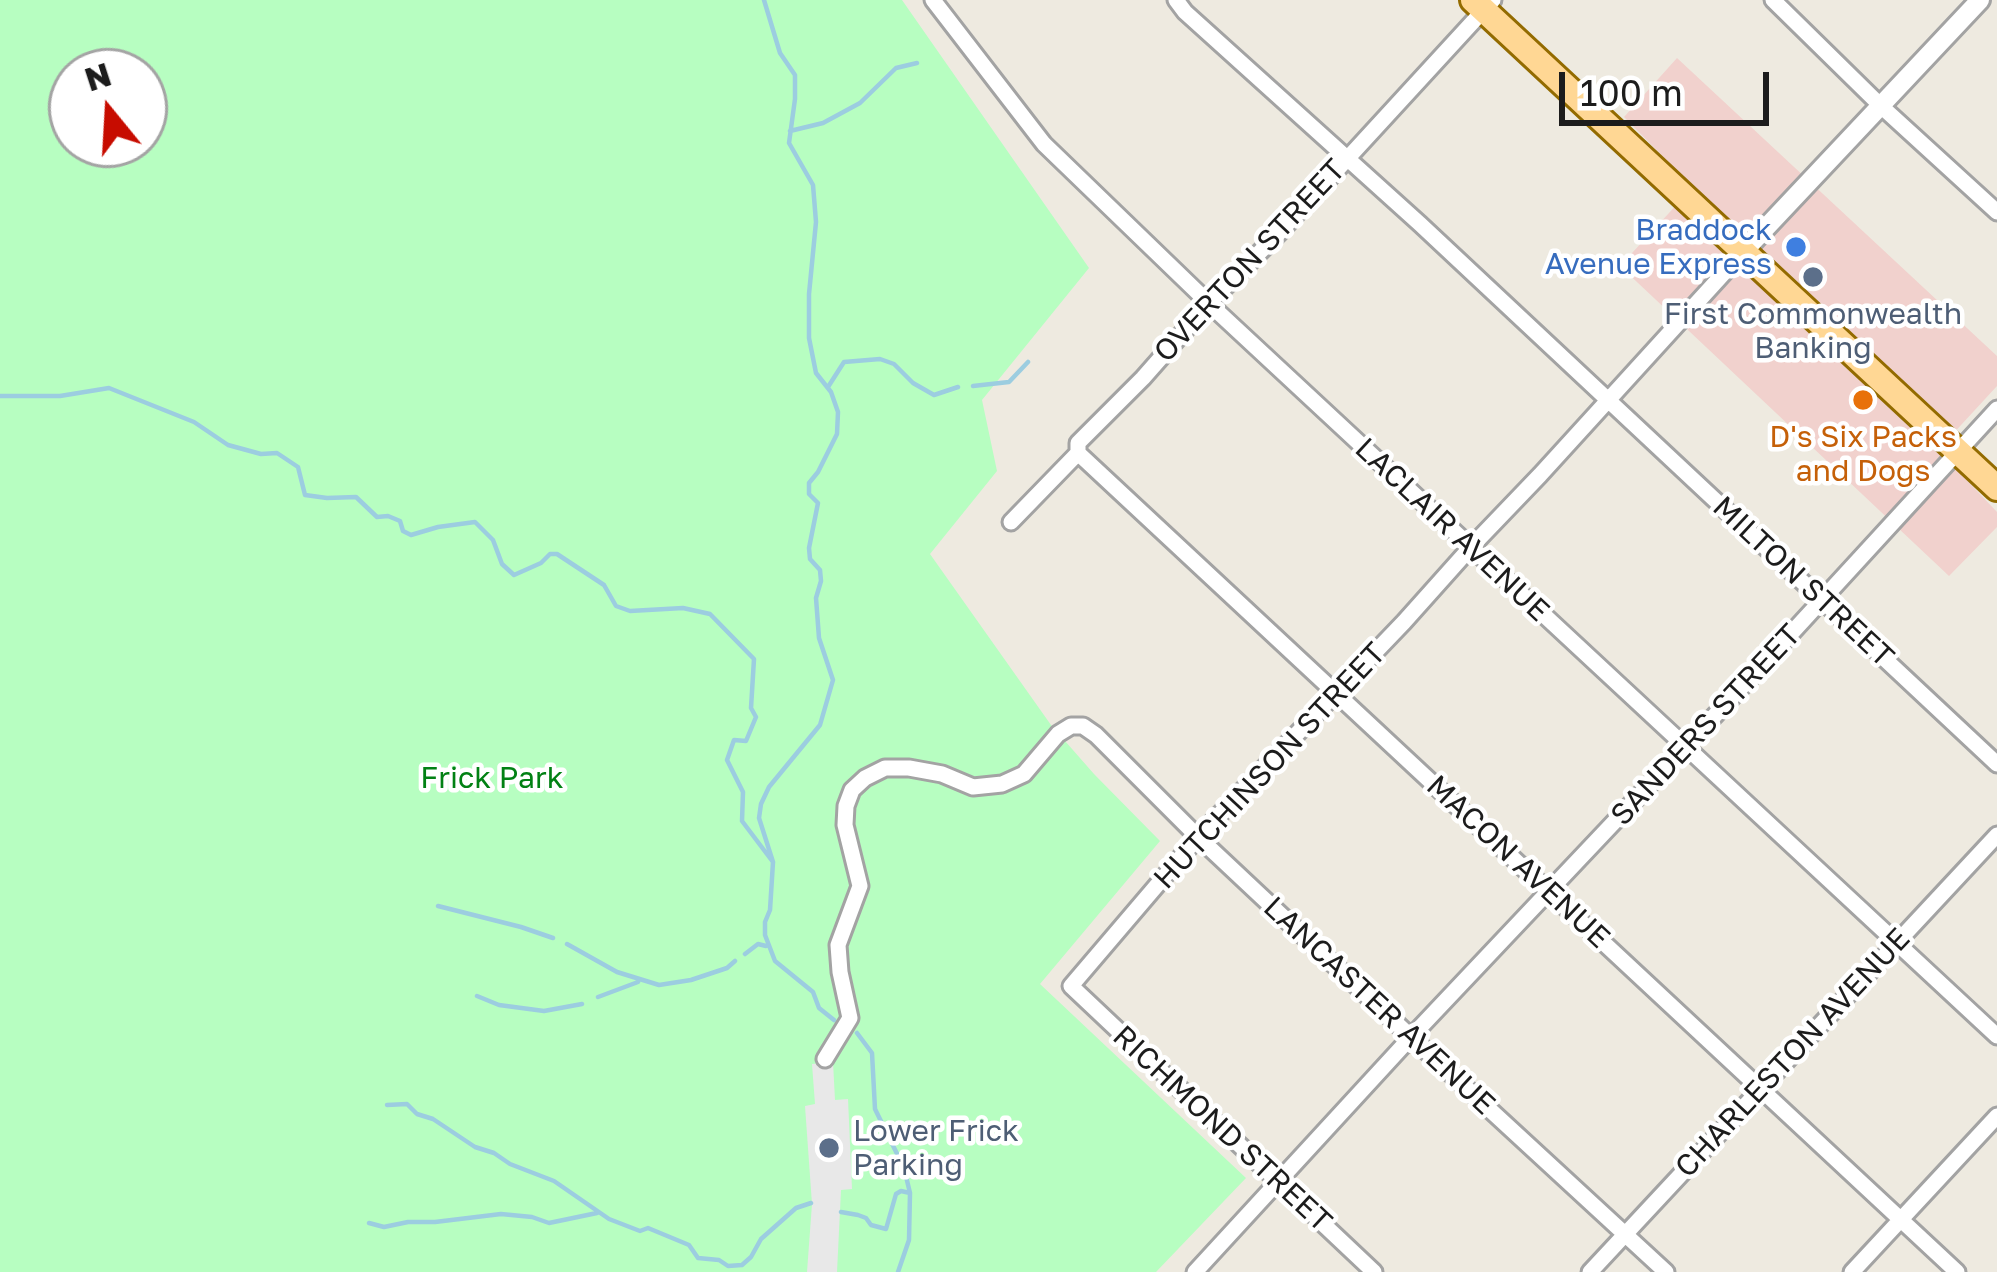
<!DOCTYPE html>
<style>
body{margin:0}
#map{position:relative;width:1997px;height:1272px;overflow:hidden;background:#eeeae0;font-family:"Golos Text",sans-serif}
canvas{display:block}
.north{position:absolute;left:48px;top:48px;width:120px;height:120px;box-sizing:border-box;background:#fff;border:3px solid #a4a4a4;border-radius:50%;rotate:342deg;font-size:33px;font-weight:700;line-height:48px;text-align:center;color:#1c1c1c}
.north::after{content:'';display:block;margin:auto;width:42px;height:54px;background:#c70c00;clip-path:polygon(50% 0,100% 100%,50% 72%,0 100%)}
.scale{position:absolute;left:1559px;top:72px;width:210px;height:54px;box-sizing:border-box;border:6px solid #1c1c1c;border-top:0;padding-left:15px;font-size:36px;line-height:42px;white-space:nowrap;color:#1c1c1c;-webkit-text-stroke:9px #fff;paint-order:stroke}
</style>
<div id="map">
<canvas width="1997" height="1272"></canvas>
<div class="north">N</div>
<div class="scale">100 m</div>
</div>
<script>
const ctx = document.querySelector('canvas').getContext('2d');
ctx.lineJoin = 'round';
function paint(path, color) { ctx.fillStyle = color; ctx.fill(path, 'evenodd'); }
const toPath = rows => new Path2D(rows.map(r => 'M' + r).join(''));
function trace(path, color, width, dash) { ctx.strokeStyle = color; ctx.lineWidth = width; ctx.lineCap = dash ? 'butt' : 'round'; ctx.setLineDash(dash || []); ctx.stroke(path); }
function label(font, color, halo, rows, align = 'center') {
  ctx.font = font + ' "Golos Text",sans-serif'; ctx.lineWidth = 9; ctx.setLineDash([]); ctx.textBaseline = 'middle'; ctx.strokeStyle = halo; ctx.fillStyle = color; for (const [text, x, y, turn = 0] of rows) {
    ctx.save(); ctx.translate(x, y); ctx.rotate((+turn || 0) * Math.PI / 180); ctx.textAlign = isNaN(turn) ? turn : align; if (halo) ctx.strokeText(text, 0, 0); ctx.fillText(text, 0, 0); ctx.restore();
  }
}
const commercial = toPath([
 [1677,58,1997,356,1997,386,1938,450,1997,512,1997,527,1949,576,1620,266,1693,187,1624,117]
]);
const park = toPath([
 [0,0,902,0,1089,268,982,400,997,471,930,554,1051,725,1094,774,1160,841,1040,984,1246,1178,1156,1272,0,1272],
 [72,72,144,72,144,144,72,144]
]);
const parking = toPath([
 [833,1062,835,1100,848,1099,852,1189,841,1190,837,1272,807,1272,812,1204,805,1106,815,1104,812,1064]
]);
const stream = toPath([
 [764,0,780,53,795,75,795,99,789,143,813,185,816,222,809,294,809,338,816,373,831,392,838,412,837,434,818,472,809,483,809,494,818,503,809,548,810,559,820,570,821,581,816,598,819,638,833,680,820,725,769,787,761,804,759,818,773,862,770,910,765,922,765,935,775,961,813,992,819,1008,834,1020],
 [790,131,823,123,860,103,896,68,917,63],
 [973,386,1009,382,1028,362],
 [828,387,844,362,880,359,894,364,913,383,934,395,958,387],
 [0,396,60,396,109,388,194,422,228,445,261,454,277,453,298,467,305,495,327,498,356,497,377,517,388,516,400,521,403,531,411,535,438,527,475,522,493,540,502,564,514,575,541,563,550,554,557,554,604,585,616,606,630,611,683,608,710,614,754,659,751,708,756,717,746,741,734,740,727,760,743,792,742,821,773,862],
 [438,906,521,927,553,938],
 [567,944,617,972,659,985,691,980,727,968,735,961],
 [745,954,758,944,766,946],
 [477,996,499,1005,544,1011,582,1004],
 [598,997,638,982],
 [857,1033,872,1053,875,1109,904,1168,910,1193,909,1240,898,1272],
 [387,1105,407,1104,417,1114,433,1119,475,1147,494,1153,510,1164,554,1181,609,1219,640,1231,648,1228,689,1245,698,1258,719,1260,728,1266,742,1265,751,1257,761,1239,796,1208,811,1203],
 [841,1212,858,1215,866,1218,871,1225,886,1229,896,1194,901,1191,910,1193],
 [369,1223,384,1227,408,1222,435,1222,501,1214,532,1217,549,1223,597,1213]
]);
const minor = toPath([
 [933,0,1044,144,1218,312,1997,1036],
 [1176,0,1185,12,1420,224,1997,764],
 [1773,0,1881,106,1997,212],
 [1078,453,1957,1272],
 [1011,522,1078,453,1078,443,1143,378,1209,303,1280,232,1493,0],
 [825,1059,850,1018,840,972,838,945,860,886,845,825,846,806,852,790,865,778,885,768,909,768,942,774,973,787,1002,784,1024,774,1058,734,1071,726,1083,726,1096,735,1198,837,1411,1037,1666,1272],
 [1195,1272,1411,1037,1754,674,1997,409],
 [1374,1272,1071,986,1198,837,1404,622,1471,547,1540,475,1744,251],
 [1590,1272,1997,835],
 [1852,1272,1997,1116]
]);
const tertiary = toPath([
 [1744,251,1980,0]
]);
const primary = toPath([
 [1473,0,1997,488]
]);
const markers = [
 [1796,247,12,"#3f7fe0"],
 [1813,277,12,"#5c6f8a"],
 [1863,400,12,"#e8710a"],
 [829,1148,12,"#5c6f8a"]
];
const shopNames = [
 ["Braddock",1772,230],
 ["Avenue Express",1772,264]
];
const streetNames = [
 ["OVERTON STREET",1250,261,-47],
 ["LACLAIR AVENUE",1452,530,43],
 ["MILTON STREET",1803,582,43],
 ["SANDERS STREET",1706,725,-47],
 ["HUTCHINSON STREET",1270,766,-47],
 ["MACON AVENUE",1518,862,43],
 ["LANCASTER AVENUE",1379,1006,43],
 ["CHARLESTON AVENUE",1793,1053,-47],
 ["RICHMOND STREET",1222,1129,43]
];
const serviceNames = [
 ["First Commonwealth",1813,314],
 ["Banking",1813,348],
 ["Lower Frick",853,1131,"left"],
 ["Parking",853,1165,"left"]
];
const foodNames = [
 ["D's Six Packs",1863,437],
 ["and Dogs",1863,471]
];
const parkNames = [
 ["Frick Park",492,778]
];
paint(commercial, '#f1d1cd');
paint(park, '#b7fec1');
paint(parking, '#e8e8e8');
trace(stream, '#9ccde0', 4.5);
trace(minor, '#a3a3a3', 21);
trace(tertiary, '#a3a3a3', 24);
trace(primary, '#936b00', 30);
trace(minor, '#fff', 15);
trace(tertiary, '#fff', 18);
trace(primary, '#ffd794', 24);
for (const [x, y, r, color] of markers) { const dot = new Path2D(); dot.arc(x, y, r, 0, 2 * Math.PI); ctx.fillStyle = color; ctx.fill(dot); trace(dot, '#fff', 4.5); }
label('30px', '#366cbe', '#fff', shopNames, 'right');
label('30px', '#1c1c1c', '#fff', streetNames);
label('30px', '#4e5e75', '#fff', serviceNames);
label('30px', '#c56008', '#fff', foodNames);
label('30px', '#028114', '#fff', parkNames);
</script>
